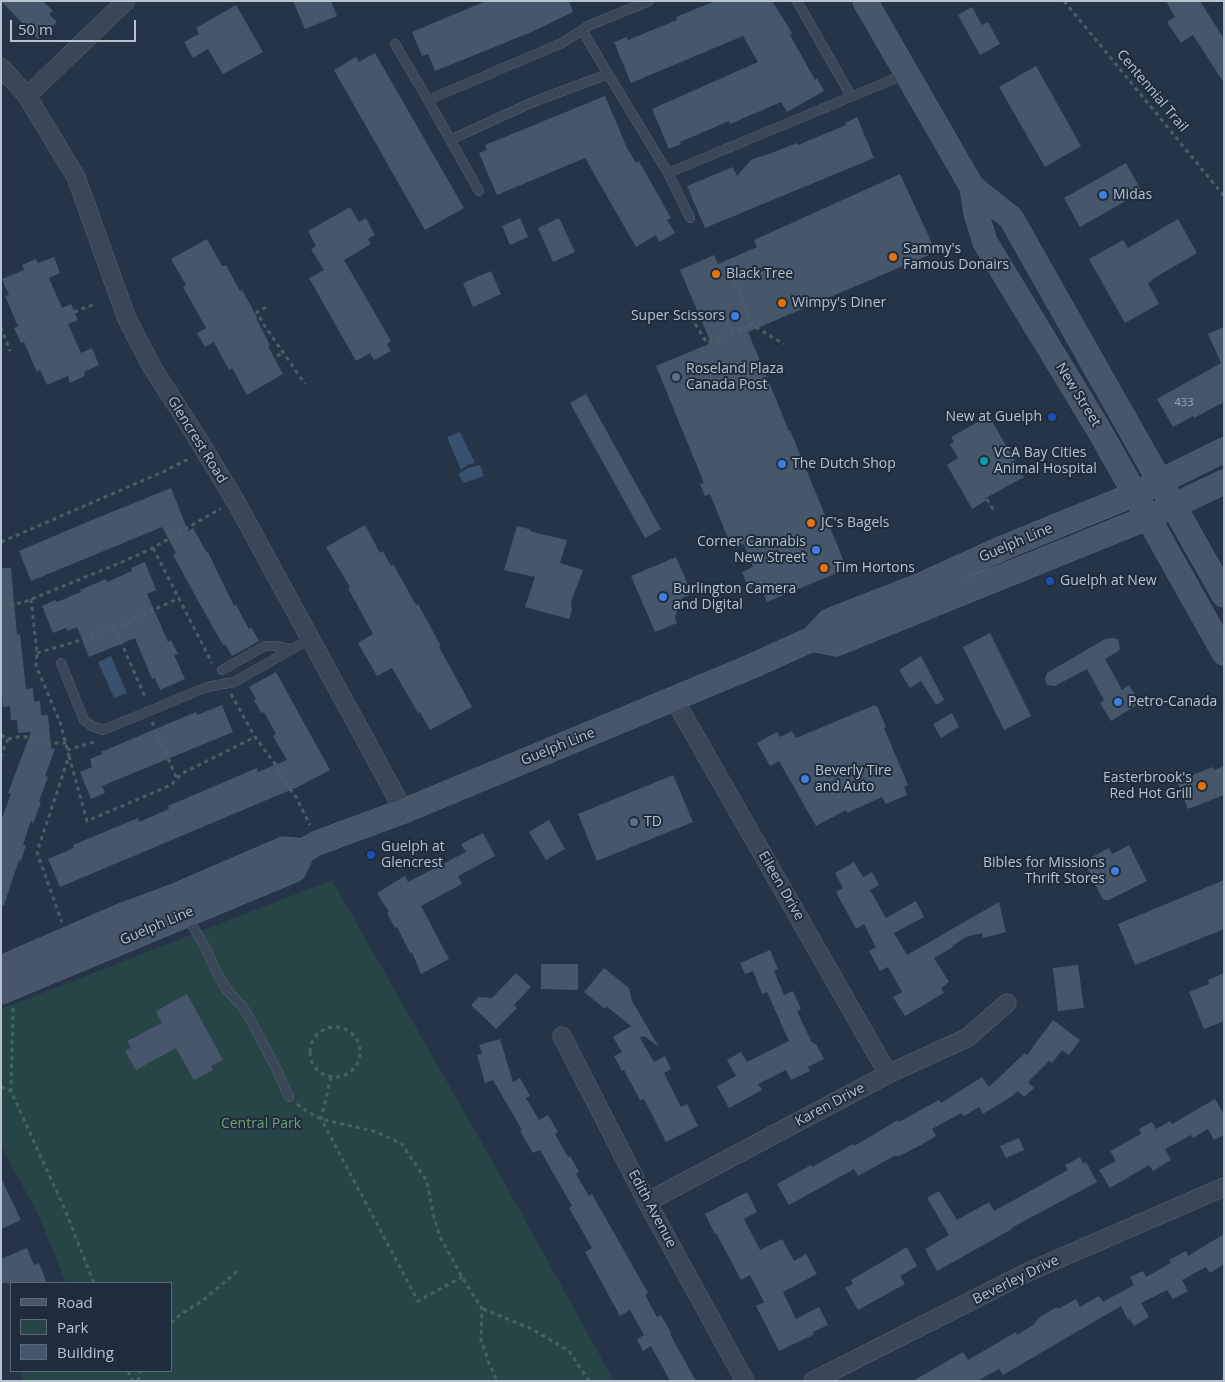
<!DOCTYPE html>
<style>
body{margin:0}
#map{position:relative;width:1225px;height:1382px;overflow:hidden;background:#253547;font-family:"Open Sans",sans-serif}
canvas{display:block}
.frame{position:absolute;inset:0;border:2px solid #b8c2cf;pointer-events:none}
.legend{position:absolute;left:10px;top:1282px;width:162px;height:90px;box-sizing:border-box;background:#1e2c3b;border:1px solid #5c6876;margin:0;padding:6px 9px;list-style:none;font-size:15px;color:#b8c2cf}
.legend li{display:flex;align-items:center;gap:10px;height:25px}
.legend b{width:25px;border:1px solid #5c6876}
.scale{position:absolute;left:10px;top:20px;width:126px;height:22px;box-sizing:border-box;border:2px solid #b8c2cf;border-top:0;padding-left:6px;font-size:15px;line-height:18px;white-space:nowrap;color:#b8c2cf;-webkit-text-stroke:4px #1e2c3b;paint-order:stroke}
</style>
<div id="map">
<canvas width="1225" height="1382"></canvas>
<div class="frame"></div>
<ul class="legend">
<li><b style="height:6px;background:#485669"></b>Road</li>
<li><b style="height:14px;background:#274547"></b>Park</li>
<li><b style="height:14px;background:#47576b"></b>Building</li>
</ul>
<div class="scale">50 m</div>
</div>
<script>
const ctx = document.querySelector('canvas').getContext('2d');
ctx.lineJoin = 'round';
function paint(path, color) { ctx.fillStyle = color; ctx.fill(path, 'evenodd'); }
const toPath = rows => new Path2D(rows.map(r => 'M' + r).join(''));
function trace(path, color, width, dash) { ctx.strokeStyle = color; ctx.lineWidth = width; ctx.lineCap = dash ? 'butt' : 'round'; ctx.setLineDash(dash || []); ctx.stroke(path); }
function label(font, color, halo, rows, align = 'center') {
  ctx.font = font + ' "Open Sans",sans-serif'; ctx.lineWidth = 4; ctx.setLineDash([]); ctx.textBaseline = 'middle'; ctx.strokeStyle = halo; ctx.fillStyle = color; for (const [text, x, y, turn = 0] of rows) {
    ctx.save(); ctx.translate(x, y); ctx.rotate((+turn || 0) * Math.PI / 180); ctx.textAlign = isNaN(turn) ? turn : align; if (halo) ctx.strokeText(text, 0, 0); ctx.fillText(text, 0, 0); ctx.restore();
  }
}
const green = toPath([
 [332,880,499,1173,614,1381,24,1381,20,1371,171,1371,171,1283,66,1283,38,1214,1,1146,1,1009]
]);
const water = toPath([
 [460,432,475,463,467,465,461,470,447,437],
 [480,465,484,476,464,483,458,474,468,468],
 [111,656,127,693,114,698,98,662]
]);
const building = toPath([
 [1,1,43,1,53,11,49,14,57,22,38,39],
 [293,1,331,1,337,16,305,29],
 [486,1,569,1,573,12,534,31,435,71,428,54,422,56,412,32],
 [715,1,772,1,792,33,790,35,815,80,817,78,824,91,787,112,781,102,730,124,729,121,680,142,681,144,669,149,652,109,758,62,743,36,631,83,614,42,627,37,628,40,677,20,676,17],
 [1166,1,1200,1,1224,39,1224,83,1193,35,1181,43,1167,22,1175,17],
 [236,5,263,52,223,74,208,49,193,58,184,42,199,34,196,28],
 [972,7,982,25,988,22,1000,44,980,55,958,15],
 [375,53,464,208,425,230,334,70,356,57,359,62],
 [1036,66,1081,146,1045,167,999,87],
 [605,96,627,148,636,163,639,161,671,218,667,220,675,233,659,242,656,235,636,247,585,158,497,195,479,153,487,150,485,145],
 [857,117,874,158,705,228,687,186,733,167,737,176,751,160,761,156,761,157,797,143,798,145,846,125,845,123],
 [1126,163,1142,192,1080,227,1064,198],
 [900,174,936,252,748,332,789,431,790,430,847,569,767,602,760,584,749,589,742,572,753,567,744,544,732,548,710,494,705,496,700,484,704,483,656,366,711,343,680,270,714,255,718,264,757,247,754,240],
 [350,207,359,222,366,218,375,235,368,239,371,244,344,260,391,341,387,344,391,351,374,360,370,353,356,361,309,278,324,270,311,249,316,246,308,231],
 [520,218,528,237,510,245,502,226],
 [559,218,575,252,553,262,538,228],
 [1178,219,1197,253,1151,280,1152,281,1148,283,1159,304,1125,323,1089,259,1123,240,1128,248],
 [207,239,222,266,226,265,240,291,242,290,257,317,256,318,270,345,268,346,283,374,247,395,232,368,229,370,214,342,205,347,197,333,206,328,183,287,186,285,171,259],
 [54,257,60,273,49,278,62,308,71,304,78,320,68,324,81,353,92,348,99,365,84,372,85,376,70,383,68,376,47,385,40,370,37,372,24,342,21,343,14,328,18,326,5,296,9,295,2,279,24,270,22,265,36,259,38,263],
 [491,271,501,294,473,307,463,283],
 [1224,327,1224,402,1194,418,1193,416,1173,427,1157,399,1221,363,1208,334],
 [586,394,661,529,645,538,570,403],
 [989,416,1024,477,986,498,987,500,972,509,947,465,958,458,950,444,954,442,951,437],
 [171,488,188,531,193,528,207,553,208,552,234,606,236,605,249,629,251,627,259,641,232,656,225,644,223,645,201,606,173,555,176,553,162,527,31,581,19,551,92,520],
 [365,525,380,553,383,551,391,566,393,564,416,605,418,604,441,646,439,647,472,707,430,730,420,712,418,713,392,668,377,676,358,643,373,634,348,588,350,587,326,547],
 [517,526,529,529,532,532,567,540,560,563,583,570,571,602,572,610,569,619,525,607,535,577,504,570],
 [676,557,692,594,682,598,675,617,677,623,655,632,631,576],
 [145,562,156,590,147,594,168,642,171,640,178,654,174,655,185,679,160,690,155,678,152,679,135,638,89,657,77,627,68,631,66,628,53,633,42,606,55,600,57,602,81,592,80,590,106,579,107,582,132,571,131,568],
 [1,568,11,568,17,635,20,634,26,689,33,688,34,702,40,701,41,715,48,715,51,748,55,749,45,776,48,777,39,801,41,802,33,824,31,820,23,845,26,845,21,861,19,860,4,905,1,905,1,821,11,794,8,793,31,732,18,733,17,720,11,720,10,706,3,707,2,693,1,693],
 [990,633,1031,716,1004,730,963,647],
 [1112,638,1118,639,1120,649,1117,652,1105,659,1122,690,1129,685,1140,703,1111,721,1100,703,1104,700,1087,669,1055,686,1047,685,1045,679,1047,673,1105,639],
 [921,656,944,700,936,705,921,681,910,688,899,670],
 [276,672,330,770,300,786,60,887,48,859,74,848,73,845,138,818,139,822,169,809,168,806,257,768,258,772,287,760,273,736,276,734,264,712,261,713,254,700,256,699,249,687],
 [222,705,233,732,102,786,105,793,91,799,80,772,92,767,90,759,102,754,101,752,196,712,197,715],
 [875,705,876,707,877,706,886,727,884,728,908,785,904,787,907,795,886,804,882,797,847,813,846,810,816,826,779,761,770,766,757,743,777,732,780,737,792,731,796,738],
 [952,713,959,727,941,738,933,724],
 [1224,766,1224,795,1188,809,1177,781,1213,767,1214,770],
 [673,775,693,822,597,861,578,814],
 [549,820,565,849,546,860,529,832],
 [483,833,495,856,458,876,462,884,421,906,449,959,421,974,412,952,410,953,397,927,395,928,387,913,389,912,377,893,405,876,408,882,466,852,461,844],
 [1129,845,1147,881,1109,900,1103,900,1084,861,1109,848,1112,854],
 [854,862,863,877,872,872,879,885,870,890,886,918,916,901,924,917,894,933,907,955,999,902,1006,932,983,938,982,933,966,937,952,946,953,947,934,958,949,982,941,988,944,993,905,1016,893,997,902,992,888,967,880,971,869,951,876,947,864,924,856,929,836,892,843,888,835,873],
 [1224,880,1224,929,1135,965,1118,924],
 [770,950,778,969,774,971,784,995,793,991,801,1009,797,1011,812,1043,813,1042,814,1044,816,1044,824,1059,808,1067,810,1071,791,1080,786,1070,758,1084,762,1090,729,1108,717,1086,736,1076,727,1060,741,1052,747,1062,789,1041,767,992,762,994,753,971,745,974,740,963],
 [541,964,578,964,578,990,541,989],
 [1078,965,1084,1008,1058,1011,1053,968],
 [604,968,629,988,632,1001,659,1047,644,1036,640,1038,654,1062,665,1056,671,1069,664,1073,681,1107,687,1104,698,1126,666,1142,644,1099,640,1100,624,1070,622,1071,614,1056,622,1052,613,1037,631,1026,606,1006,605,1009,584,992],
 [516,973,531,987,514,1005,517,1008,496,1029,471,1005,479,997,492,998],
 [1224,973,1224,1021,1204,1029,1189,992,1209,984,1208,980],
 [187,994,223,1060,211,1066,213,1070,194,1080,176,1048,136,1070,125,1051,131,1048,127,1041,162,1023,156,1011],
 [1053,1020,1080,1040,1069,1055,1062,1050,1052,1063,1049,1061,1028,1082,1034,1088,1024,1097,1018,1091,1012,1096,983,1114,979,1107,964,1116,961,1113,932,1129,936,1136,921,1145,899,1156,894,1156,858,1176,854,1169,789,1205,777,1184,811,1165,812,1167,853,1144,854,1146,898,1120,899,1122,939,1100,941,1103,982,1077,989,1087,1025,1053,1027,1055],
 [500,1039,513,1082,520,1078,530,1096,526,1098,539,1120,548,1115,558,1132,555,1134,568,1157,570,1156,579,1172,576,1174,589,1196,592,1194,609,1224,648,1293,645,1295,657,1317,661,1315,671,1333,670,1334,696,1381,670,1381,651,1346,643,1351,637,1339,644,1335,630,1310,620,1316,585,1252,592,1248,569,1208,572,1206,540,1150,533,1153,520,1131,522,1130,493,1080,485,1083,477,1055,482,1054,479,1045],
 [1215,1099,1224,1114,1224,1135,1214,1140,1208,1129,1193,1138,1191,1135,1165,1149,1171,1160,1153,1171,1149,1165,1110,1188,1099,1170,1116,1161,1110,1151,1141,1134,1139,1129,1152,1122,1156,1129,1170,1121,1172,1124],
 [1019,1138,1024,1150,1006,1158,1000,1146],
 [1080,1157,1083,1164,1086,1162,1097,1182,1011,1228,1012,1229,937,1271,925,1249,949,1235,927,1198,939,1191,957,1220,989,1202,994,1211,1068,1170,1065,1165],
 [1,1178,21,1220,1,1229],
 [747,1192,757,1212,744,1219,760,1250,782,1239,794,1261,806,1254,817,1274,783,1292,796,1319,819,1307,828,1325,813,1332,813,1335,779,1351,756,1306,764,1302,750,1275,741,1280,716,1233,715,1234,705,1214],
 [1224,1234,1224,1264,1210,1273,1206,1267,1182,1280,1188,1291,1173,1299,1167,1290,1141,1303,1149,1317,1134,1326,1130,1319,1128,1320,1121,1306,1003,1375,999,1369,977,1381,913,1381,963,1352,968,1360,1016,1332,1017,1335,1033,1325,1041,1316,1057,1307,1058,1309,1076,1299,1080,1307,1099,1296,1103,1302,1134,1285,1130,1277,1143,1271,1146,1277,1171,1263,1169,1260,1186,1251,1188,1256],
 [907,1247,917,1266,900,1276,905,1284,858,1310,845,1288,853,1284,851,1280],
 [27,1248,34,1265,39,1263,47,1283,1,1283,1,1259]
]);
const path = toPath([
 [1064,1,1224,196],
 [729,270,752,325,784,344],
 [266,307,257,312,264,325,305,384],
 [74,312,95,304],
 [691,317,707,343,752,325],
 [1,327,10,351],
 [277,356,284,353],
 [987,499,994,511],
 [1,542,165,471,190,458],
 [153,548,212,663],
 [31,599,37,653,36,666,60,722,69,756,37,852,55,903,62,922],
 [1,605,22,603,122,562,153,548,211,514,221,509],
 [114,626,146,699],
 [37,653,81,640,108,628,121,625,143,615,179,598],
 [231,694,255,737,275,764,288,788,294,793,310,825],
 [152,722,177,779],
 [1,735,8,739,1,756],
 [8,739,22,736,47,743,66,743],
 [67,750,98,741],
 [69,756,87,821,171,785,181,774,255,737],
 [13,1008,11,1091,65,1210,94,1283],
 '310 1052a25 25 0 1 1 50 0a25 25 0 1 1-50 0Z',
 [331,1077,321,1119,418,1301,462,1277],
 [1,1087,11,1091],
 [297,1104,305,1110,321,1119,373,1131,401,1143,427,1181,433,1214,440,1237,462,1277,482,1309,481,1340,489,1363,497,1381],
 [483,1309,530,1328,569,1351,589,1381],
 [171,1323,181,1314,202,1301,240,1269],
 [128,1371,132,1381],
 [138,1381,141,1371]
]);
const lane = toPath([
 [797,1,851,96],
 [582,30,608,74],
 [395,44,428,100,479,191],
 [428,100,562,43,590,25,649,1],
 [450,140,533,102,608,74,668,173,690,218],
 [668,173,906,74],
 [61,663,84,720,92,726,103,730,207,687,234,682,310,639],
 [222,670,265,646,275,646,292,649],
 [186,915,205,947,216,971,227,990,242,1006,250,1019,275,1066,289,1097]
]);
const street = toPath([
 [1,67,27,96,76,177,127,319,152,367,193,431,236,502,404,811],
 [27,96,126,1],
 [674,699,888,1074],
 [562,1036,647,1202,745,1381],
 [647,1202,888,1074,967,1038,1007,1003],
 [813,1381,1028,1272,1224,1187]
]);
const secondary = toPath([
 [865,1,972,187,976,213,985,242,1099,430,1224,653],
 [972,187,1011,218,1224,595],
 [812,639,836,644,1147,518,1224,482],
 [1,968,121,916,175,896,284,849,303,851,317,843,404,811,750,667,812,639,829,621,919,586,1005,547,1135,494,1224,450],
 [1,992,294,870,303,851]
]);
const markers = [
 [1103,195,5,"#3f7fe0"],
 [893,257,5,"#e8710a"],
 [716,274,5,"#e8710a"],
 [782,303,5,"#e8710a"],
 [735,316,5,"#3f7fe0"],
 [676,377,5,"#5c6f8a"],
 [1052,417,5,"#1a4fb4"],
 [984,461,5,"#0f9aa8"],
 [782,464,5,"#3f7fe0"],
 [811,523,5,"#e8710a"],
 [816,550,5,"#3f7fe0"],
 [824,568,5,"#e8710a"],
 [1050,581,5,"#1a4fb4"],
 [663,597,5,"#3f7fe0"],
 [1118,702,5,"#3f7fe0"],
 [805,779,5,"#3f7fe0"],
 [1202,786,5,"#e8710a"],
 [634,822,5,"#5c6f8a"],
 [371,855,5,"#1a4fb4"],
 [1115,871,5,"#3f7fe0"]
];
const numberNames = [
 ["433",1184,403]
];
const streetNames = [
 ["Centennial Trail",1152,91,50],
 ["New Street",1078,395,58],
 ["Glencrest Road",197,440,58],
 ["Guelph Line",1016,543,-23],
 ["Guelph Line",558,747,-22],
 ["Eileen Drive",781,886,60],
 ["Guelph Line",157,926,-23],
 ["Karen Drive",830,1105,-28],
 ["Edith Avenue",652,1209,62],
 ["Beverley Drive",1016,1280,-26]
];
const poiNames = [
 ["Midas",1113,195],
 ["Sammy's",903,249],
 ["Famous Donairs",903,265],
 ["Black Tree",726,274],
 ["Wimpy's Diner",792,303],
 ["Super Scissors",725,316,"right"],
 ["Roseland Plaza",686,369],
 ["Canada Post",686,385],
 ["New at Guelph",1042,417,"right"],
 ["VCA Bay Cities",994,453],
 ["Animal Hospital",994,469],
 ["The Dutch Shop",792,464],
 ["JC's Bagels",821,523],
 ["Corner Cannabis",806,542,"right"],
 ["New Street",806,558,"right"],
 ["Tim Hortons",834,568],
 ["Guelph at New",1060,581],
 ["Burlington Camera",673,589],
 ["and Digital",673,605],
 ["Petro-Canada",1128,702],
 ["Beverly Tire",815,771],
 ["and Auto",815,787],
 ["Easterbrook's",1192,778,"right"],
 ["Red Hot Grill",1192,794,"right"],
 ["TD",644,822],
 ["Guelph at",381,847],
 ["Glencrest",381,863],
 ["Bibles for Missions",1105,863,"right"],
 ["Thrift Stores",1105,879,"right"]
];
const parkNames = [
 ["Central Park",261,1124]
];
paint(green, '#274547');
paint(water, '#37516f');
paint(building, '#47576b');
trace(lane, '#586573', 10);
trace(street, '#586573', 19);
trace(secondary, '#586573', 25);
trace(path, '#466263', 3, [4, 4]);
trace(lane, '#3a4756', 9);
trace(street, '#3a4756', 18);
trace(secondary, '#485669', 24);
for (const [x, y, r, color] of markers) { const dot = new Path2D(); dot.arc(x, y, r, 0, 2 * Math.PI); ctx.fillStyle = color; ctx.fill(dot); trace(dot, '#1e2c3b', 2); }
label('11px', '#9ca7b6', null, numberNames);
label('14px', '#b8c2cf', '#1e2c3b', streetNames);
label('14px', '#b8c2cf', '#1e2c3b', poiNames, 'left');
label('14px', '#6da276', '#1e2c3b', parkNames);
</script>
